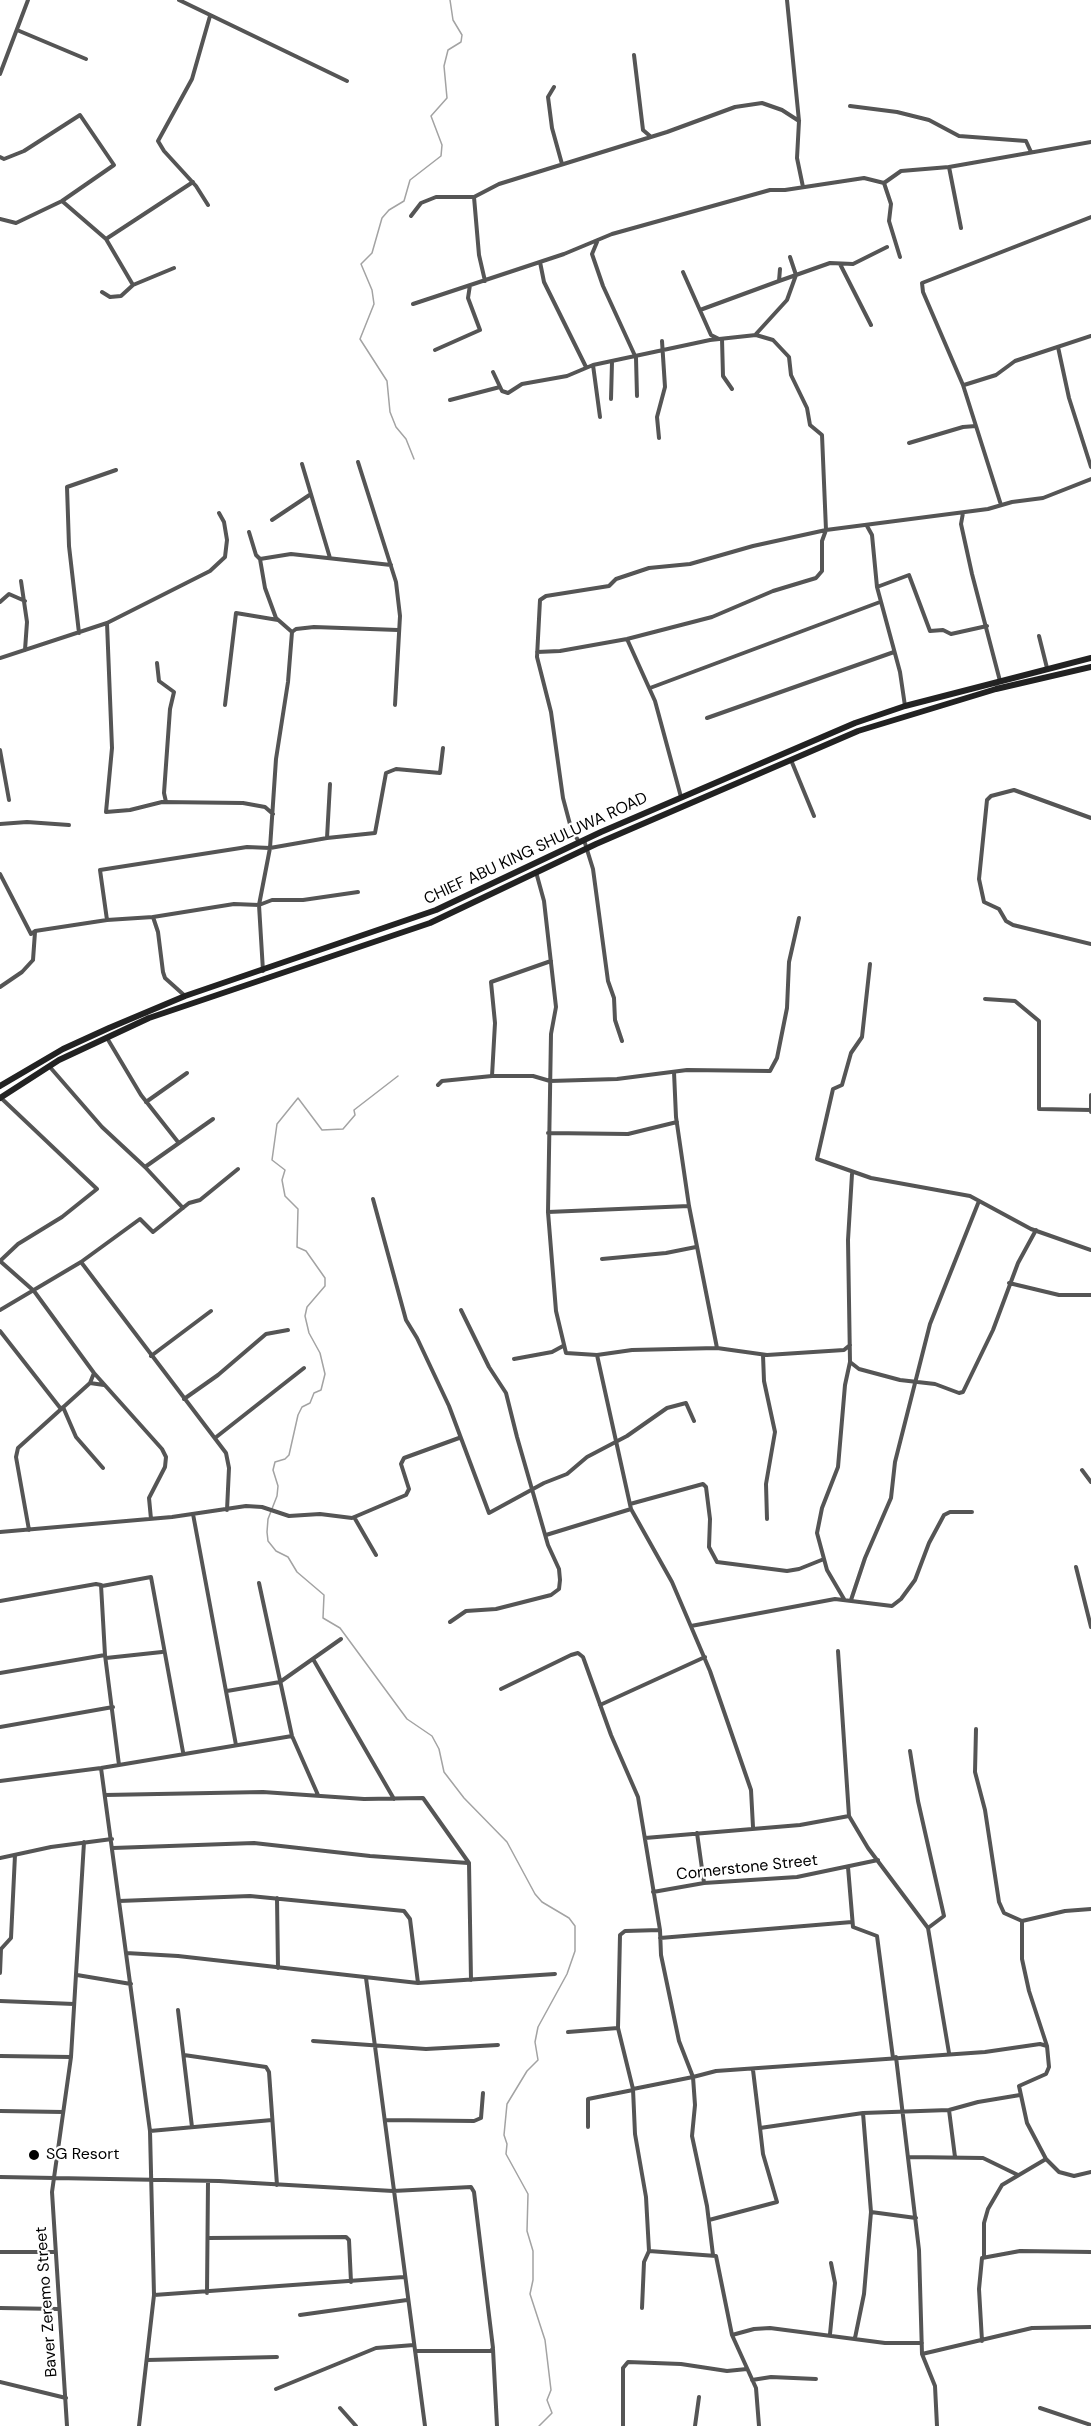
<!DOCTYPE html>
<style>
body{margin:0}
canvas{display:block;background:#fff}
</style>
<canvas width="1091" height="2426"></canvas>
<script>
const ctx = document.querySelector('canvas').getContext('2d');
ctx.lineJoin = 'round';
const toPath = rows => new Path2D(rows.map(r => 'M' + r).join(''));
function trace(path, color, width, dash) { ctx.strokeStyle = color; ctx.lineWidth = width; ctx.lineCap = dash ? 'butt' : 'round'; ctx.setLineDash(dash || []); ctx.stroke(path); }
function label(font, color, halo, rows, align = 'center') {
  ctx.font = font + ' "DM Sans",sans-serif'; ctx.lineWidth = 4.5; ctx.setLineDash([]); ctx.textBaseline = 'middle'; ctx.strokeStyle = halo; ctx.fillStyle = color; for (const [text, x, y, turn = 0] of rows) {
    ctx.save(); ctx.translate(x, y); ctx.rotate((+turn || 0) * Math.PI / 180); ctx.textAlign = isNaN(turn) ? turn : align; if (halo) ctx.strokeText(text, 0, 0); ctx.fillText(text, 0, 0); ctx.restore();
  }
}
const stream = toPath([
 [414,459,406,439,396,427,390,412,387,381,360,339,374,304,372,290,361,264,372,253,382,218,389,210,404,201,410,180,441,156,442,145,431,116,447,98,444,66,448,50,461,42,462,35,453,20,450,0],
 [398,1076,354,1110,355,1115,343,1129,322,1130,298,1098,277,1124,272,1160,285,1170,282,1180,285,1196,298,1209,297,1247,306,1251,325,1278,325,1286,307,1307,305,1316,309,1333,320,1353,325,1374,321,1390,314,1393,310,1403,302,1407,298,1415,289,1455,285,1459,275,1462,273,1470,278,1486,277,1496,268,1519,267,1532,268,1541,276,1551,288,1557,297,1572,324,1595,323,1618,340,1628,407,1719,432,1736,439,1749,444,1772,464,1798,507,1842,535,1894,542,1902,569,1918,575,1926,575,1951,567,1974,538,2027,535,2042,538,2060,527,2071,507,2104,504,2135,507,2144,506,2154,528,2194,527,2231,533,2251,533,2280,530,2294,545,2340,551,2390,547,2400,552,2413,539,2426]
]);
const street = toPath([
 [179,0,347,81],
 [787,0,799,121,797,158,803,187],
 [17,30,86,59],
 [634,55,643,130,650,136],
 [0,74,28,0],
 [554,87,548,97,552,128,562,164],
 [850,106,897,112,929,120,959,136,1026,141,1031,152],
 [0,157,4,159,24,151,80,115,114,165,62,201,16,223,0,219],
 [949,167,961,228],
 [884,183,891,204,889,221,900,257],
 [474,197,499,184,667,132,735,107,762,103,782,110,799,121],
 [62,201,106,239,133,285],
 [208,205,196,186,164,151,158,141,192,79,210,16],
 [411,216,421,203,436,197,474,197,479,255,485,281],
 [106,239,193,182],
 [597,242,592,254,603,286,636,358,637,396],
 [540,262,544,282,586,367],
 [840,264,871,325],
 [683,272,711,335,719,339],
 [779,281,830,263,853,264,887,247],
 [102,292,110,297,121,296,133,285,174,268],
 [413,304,564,254,612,234,770,190,785,190,864,178,884,183,901,171,949,167,1091,142],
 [700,310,779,281,780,269],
 [756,334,787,300,796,275,790,257],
 [722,339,723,376,732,389],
 [1058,347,1069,398,1091,467],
 [435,350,480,330,468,298,470,285],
 [593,365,600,417],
 [493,372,502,391,508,393,522,384,567,376,593,365,710,340,756,335,773,340,789,357,791,375,807,408,810,425,822,435,826,530,822,541,822,571,816,578,773,591,712,617,627,639,560,651,537,652],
 [964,385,996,375,1015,361,1091,336],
 [611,399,612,362],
 [450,400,500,387],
 [659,438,657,417,665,387,662,341],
 [909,443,963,427,976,426],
 [358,462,396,582,400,616,395,705],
 [302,464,330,558],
 [1001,505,963,385,923,292,922,283,1091,217],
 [963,513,961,524,972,574,1000,681],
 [272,520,311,494],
 [867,526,872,535,877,587,900,672,905,706],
 [249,532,256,555,260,559],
 [21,581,27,622,25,650],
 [877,587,909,575,930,631,943,630,951,634,987,626],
 [0,602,9,594,25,601],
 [107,623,210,571,225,557,227,540,224,522,219,513],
 [292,632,276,618,265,588,260,559,291,554,391,565],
 [79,633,69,546,67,487,116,470],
 [1039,636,1047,668],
 [627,639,655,701,681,797],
 [0,658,107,623,112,748,106,812,130,810,162,802,243,803,265,807,273,814],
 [157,663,159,681,174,692,170,709,164,793,166,802],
 [650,688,880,602],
 [225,705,236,613,278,620],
 [707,718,894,652],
 [0,750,9,800],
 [791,760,814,816],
 [1091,818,1014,790,991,796,987,800,979,879,984,902,999,909,1006,921,1013,925,1091,944],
 [0,824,27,822,69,825],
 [327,838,375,833,386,773,396,769,440,773,443,748],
 [584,840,593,869,608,981,614,998,615,1020,622,1041],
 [579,842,571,828,563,798,551,712,537,657,540,600,546,596,609,586,616,579,649,568,690,564,753,546,826,530,988,509,1012,502,1043,498,1091,479],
 [536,872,544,901,556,1007,551,1034,548,1212,556,1311,566,1353,597,1355,632,1350,717,1348,767,1355,844,1350,850,1345],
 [0,874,31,934,35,931,107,920,153,917,234,904,259,905,272,900,303,900,358,892],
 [153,917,158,932,163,972,165,978,184,995],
 [107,920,100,870,247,847,270,848,327,838,330,784],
 [870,964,862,1037,851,1053,842,1085,833,1089,817,1159,871,1178,970,1196,1031,1229,1091,1250],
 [263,971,259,905,270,848,276,759,288,682,292,632,296,629,314,627,398,630],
 [0,987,22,972,33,960,35,932],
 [985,999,1015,1001,1039,1021,1039,1109,1091,1110],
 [107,1038,141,1095,178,1142],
 [49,1066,102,1127,145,1167],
 [674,1072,676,1117,689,1206,717,1348],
 [492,1076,495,1023,491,982,551,961],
 [438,1085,442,1081,492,1076,533,1076,550,1081,617,1079,687,1070,770,1071,777,1058,787,1008,789,962,799,918],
 [1091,1095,1091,1112],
 [146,1102,187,1073],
 [548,1133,628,1134,677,1122],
 [373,1199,406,1320,417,1338,449,1406,489,1513,544,1483,567,1474,587,1457,627,1436,667,1408,686,1403,694,1421],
 [183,1208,145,1167,213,1119],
 [548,1212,689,1206],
 [602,1259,666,1253,696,1247],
 [0,1261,34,1291,94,1373,162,1449,166,1457,165,1467,149,1498,151,1519],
 [0,1261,18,1244,62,1217,97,1189,1,1098],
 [81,1262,226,1453,229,1468,227,1510],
 [1009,1283,1059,1295,1091,1295],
 [0,1310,81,1262,140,1219,153,1232,189,1203,200,1200,238,1169],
 [0,1331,61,1409],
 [597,1355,631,1509,672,1582,710,1671,751,1790,753,1827],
 [763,1355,764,1381,775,1432,766,1484,767,1519],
 [151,1356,211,1311],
 [514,1359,552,1352,563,1346],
 [850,1362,859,1369,900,1380,935,1384,959,1393,963,1392,993,1330,1018,1263,1036,1230],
 [90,1383,104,1385],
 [184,1399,218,1375,266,1334,288,1330],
 [63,1407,76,1437,103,1468],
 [215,1438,304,1368],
 [1082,1470,1091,1482],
 [630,1504,703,1484,706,1487,710,1519,709,1547,717,1562,787,1571,799,1569,824,1559],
 [193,1514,236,1745],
 [354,1517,376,1555],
 [29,1530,16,1457,18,1448,90,1383,94,1373],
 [0,1532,172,1517,246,1506,262,1507,289,1516,320,1514,352,1518,406,1495,409,1489,401,1464,404,1458,459,1438],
 [546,1535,631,1509],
 [1076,1567,1091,1627],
 [259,1583,292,1736,318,1795],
 [102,1586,151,1577,183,1752],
 [844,1599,827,1570,817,1533,822,1508,838,1467,845,1385,850,1362,848,1240,852,1174],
 [851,1600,865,1558,891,1498,895,1462,930,1324,979,1201],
 [0,1601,96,1584,101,1585,105,1655,119,1765],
 [450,1622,466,1611,496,1609,551,1595,559,1589,560,1580,559,1569,548,1545,517,1437,506,1393,489,1367,461,1310],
 [691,1626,835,1599,892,1606,901,1599,915,1580,929,1543,944,1515,950,1512,972,1512],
 [838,1651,849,1816],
 [106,1658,162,1652],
 [313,1659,394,1799],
 [0,1673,105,1655],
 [501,1689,571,1655,578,1653,583,1657,611,1735,638,1797,660,1930,661,1955,679,2041,693,2077,716,2071,985,2052,1040,2044,1047,2046],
 [227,1691,280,1682,341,1639],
 [600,1705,705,1657],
 [0,1727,113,1707],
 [976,1729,975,1772,985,1810,999,1902,1004,1913,1022,1921,1065,1911,1091,1909],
 [910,1751,918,1801,944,1916,928,1928],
 [101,1768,150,2131,154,2295,139,2426],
 [0,1781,101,1768,292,1736],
 [105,1795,263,1792,364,1799,423,1798,469,1863,471,1980],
 [697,1833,704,1883],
 [645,1838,800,1825,849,1816,868,1848,928,1928,949,2053],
 [113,1848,254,1843,370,1856,468,1863],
 [0,1858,51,1847,112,1839],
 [848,1867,853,1927,877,1936,893,2058],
 [653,1892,704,1883,797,1877,878,1860],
 [277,1898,278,1968],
 [119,1901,250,1896,404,1911,410,1919,418,1983],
 [1022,1921,1022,1959,1029,1991,1047,2046,1049,2067,1046,2074,1019,2086,1027,2123,1046,2159,1059,2172,1074,2176,1091,2172],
 [660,1930,625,1931,620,1935,618,2028,633,2089,693,2077,695,2105,692,2136,707,2206,713,2255],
 [660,1938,852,1922],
 [126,1953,178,1956,418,1983,555,1974],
 [0,1973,1,1949,11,1938,15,1855],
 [77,1975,131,1984],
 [366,1978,425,2426],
 [0,2001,74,2004],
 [178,2010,192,2127],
 [568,2032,618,2028],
 [313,2041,426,2049,498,2045],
 [184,2055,266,2067,269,2072,277,2185],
 [0,2056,71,2057],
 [896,2057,919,2250,922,2354,935,2386,937,2426],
 [753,2070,760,2128,863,2113],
 [633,2089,635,2134,646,2197,649,2251,716,2256,732,2335],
 [949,2110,955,2157],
 [0,2111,63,2112],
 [386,2120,474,2121,481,2118,483,2093],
 [588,2127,588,2099,633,2090],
 [150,2131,272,2120],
 [909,2157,983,2158,1018,2175],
 [0,2177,219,2181,393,2191,471,2187,474,2192,493,2348,491,2351,415,2351],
 [871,2212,916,2218],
 [709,2220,777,2202,763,2154,760,2128],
 [208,2238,346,2237,349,2240,351,2282],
 [0,2252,54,2252],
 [984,2257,984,2223,988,2209,1002,2185,1046,2159],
 [207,2293,208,2181],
 [154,2295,404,2277],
 [0,2308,58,2309],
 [642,2308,644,2262,649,2251],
 [300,2315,407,2300],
 [830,2334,835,2283,831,2263],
 [855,2338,864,2294,871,2212,863,2113,949,2110,978,2102,1020,2095],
 [982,2341,979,2289,982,2258,1020,2251,1091,2252],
 [493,2349,497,2426],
 [922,2354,1032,2328,1091,2327],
 [147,2360,277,2357],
 [752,2380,771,2377,816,2379],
 [0,2382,66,2398],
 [276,2389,376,2348,414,2345],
 [340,2408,356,2426],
 [1040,2408,1091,2425],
 [67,2426,52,2192,71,2057,84,1842],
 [623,2426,623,2368,628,2362,681,2364,727,2371,747,2369],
 [695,2426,699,2397],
 [759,2426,756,2388,732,2335,754,2329,770,2328,885,2343,922,2343]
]);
const secondary = toPath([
 [0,1086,63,1049,109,1028,185,996,436,910,601,832,855,723,905,706,1091,658],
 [0,1098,59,1060,149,1018,430,923,596,844,858,731,996,689,1091,667]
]);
const markers = [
 [34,2155,6,"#000"]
];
const streetNames = [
 ["CHIEF ABU KING SHULUWA ROAD",536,849,-25],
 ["Cornerstone Street",747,1868,-6],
 ["Baver Zeremo Street",47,2302,-94]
];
const poiNames = [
 ["SG Resort",46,2155]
];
trace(stream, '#a3a3a3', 1.5);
trace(street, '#555', 4);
trace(secondary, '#222', 6);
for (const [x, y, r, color] of markers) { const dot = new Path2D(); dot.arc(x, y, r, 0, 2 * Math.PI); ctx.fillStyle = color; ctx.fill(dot); trace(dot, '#fff', 2); }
label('16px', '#000', '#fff', streetNames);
label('16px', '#000', '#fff', poiNames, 'left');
</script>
